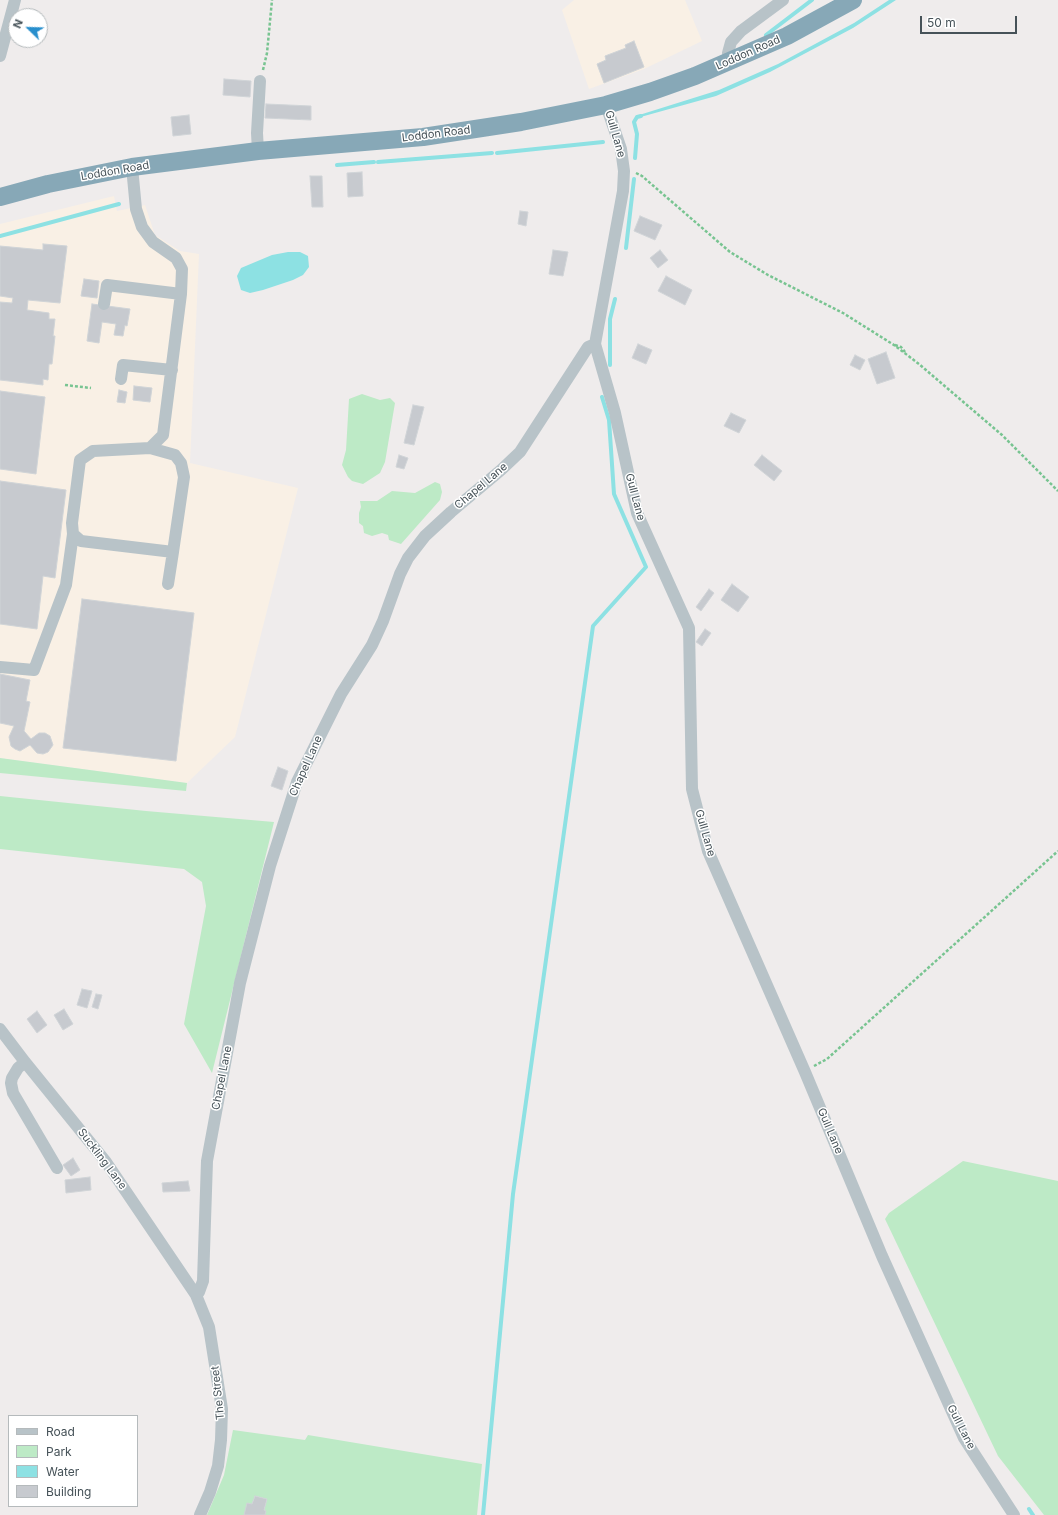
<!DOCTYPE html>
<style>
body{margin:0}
#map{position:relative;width:1058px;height:1515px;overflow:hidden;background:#efecec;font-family:Inter,sans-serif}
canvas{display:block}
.legend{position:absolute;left:8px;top:1415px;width:130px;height:92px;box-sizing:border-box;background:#fff;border:1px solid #b5babc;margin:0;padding:5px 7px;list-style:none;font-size:12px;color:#465258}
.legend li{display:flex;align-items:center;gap:8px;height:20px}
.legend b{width:20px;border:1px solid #b5babc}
.north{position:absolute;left:8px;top:8px;width:40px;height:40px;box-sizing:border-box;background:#fff;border:1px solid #b5babc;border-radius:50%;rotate:293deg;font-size:11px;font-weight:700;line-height:16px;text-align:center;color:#465258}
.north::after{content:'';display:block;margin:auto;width:14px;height:18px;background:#288fcd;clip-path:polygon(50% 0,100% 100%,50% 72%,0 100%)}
.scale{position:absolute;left:920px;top:16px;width:97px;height:18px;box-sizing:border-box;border:2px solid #465258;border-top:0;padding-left:5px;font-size:12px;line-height:14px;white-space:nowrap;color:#465258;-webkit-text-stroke:3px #fff;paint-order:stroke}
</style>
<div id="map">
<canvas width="1058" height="1515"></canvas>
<ul class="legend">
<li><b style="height:5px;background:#b8c3c8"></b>Road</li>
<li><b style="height:11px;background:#bdeac6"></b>Park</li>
<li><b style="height:11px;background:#8de1e3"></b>Water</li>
<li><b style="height:11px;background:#c7cacf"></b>Building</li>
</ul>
<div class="north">N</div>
<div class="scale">50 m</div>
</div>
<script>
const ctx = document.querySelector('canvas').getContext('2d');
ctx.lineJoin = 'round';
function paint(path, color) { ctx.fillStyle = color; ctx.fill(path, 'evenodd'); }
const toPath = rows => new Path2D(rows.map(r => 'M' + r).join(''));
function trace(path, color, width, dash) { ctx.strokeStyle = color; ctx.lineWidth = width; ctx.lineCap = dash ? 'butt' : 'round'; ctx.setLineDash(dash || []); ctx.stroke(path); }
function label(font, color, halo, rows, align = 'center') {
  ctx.font = font + ' Inter,sans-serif'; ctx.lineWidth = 3; ctx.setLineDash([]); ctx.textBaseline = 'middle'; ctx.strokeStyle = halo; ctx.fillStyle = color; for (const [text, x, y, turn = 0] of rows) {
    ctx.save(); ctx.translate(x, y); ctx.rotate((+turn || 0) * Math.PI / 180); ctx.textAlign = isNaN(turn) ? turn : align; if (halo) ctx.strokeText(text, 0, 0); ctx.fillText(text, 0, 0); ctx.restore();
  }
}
const commercial = toPath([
 [574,0,685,0,702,41,644,69,589,89,562,10],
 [114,196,117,211,145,205,155,235,180,251,199,254,190,463,298,488,235,737,187,783,0,758,0,224]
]);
const green = toPath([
 [362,394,380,400,390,398,395,403,385,462,380,473,363,484,352,481,348,477,342,465,346,450,349,399],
 [435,482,440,484,442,492,440,500,401,544,389,540,388,535,382,533,372,536,364,533,363,526,359,523,359,513,361,507,360,501,377,501,392,491,415,493],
 [0,758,187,783,186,791,0,773],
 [0,796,146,811,274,822,212,1073,184,1024,206,906,202,882,184,869,0,849],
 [963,1161,1058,1181,1058,1515,1044,1515,998,1456,885,1219,889,1213],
 [233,1430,305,1440,308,1435,482,1464,477,1515,263,1515,265,1514,266,1511,264,1510,267,1499,255,1496,252,1504,244,1515,207,1515,224,1475]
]);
const water = toPath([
 [889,0,896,0,853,28,770,72,716,96,637,118,636,116,719,90,778,64,854,23],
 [288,252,300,252,308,256,309,267,303,275,293,280,263,290,250,293,241,290,237,276,241,268,272,255]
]);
const stream = toPath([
 [766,35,812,0],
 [497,153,603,142],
 [635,158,637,134,634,122,637,117,641,116],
 [378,162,492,153],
 [337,165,374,162],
 [0,236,119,204],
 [626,248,634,179],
 [610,365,610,319,615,299],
 [1029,1509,1033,1515],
 [483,1515,513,1194,593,626,646,567,614,494,609,420,602,397]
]);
const building = toPath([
 [634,41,644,67,604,83,597,64,606,60,605,56,626,48,625,45,634,41],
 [224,79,251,81,250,97,223,95,224,79],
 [266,104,311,106,311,120,265,118,266,104],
 [189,115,191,134,173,136,171,117,189,115],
 [362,172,363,196,348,197,347,173,362,172],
 [310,176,322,176,323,207,312,207,310,176],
 [520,211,528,212,526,226,518,224,520,211],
 [640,216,662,225,655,240,634,231,640,216],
 [43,244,67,246,60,303,28,300,27,310,49,313,49,319,55,319,53,336,55,336,52,364,49,364,48,380,43,379,43,385,0,380,0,302,12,303,13,298,0,296,0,246,43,250,43,244],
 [553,250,568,252,563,276,549,274,553,250],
 [660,250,668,260,658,268,650,258,660,250],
 [666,276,692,290,685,305,658,291,666,276],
 [84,279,99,281,97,298,81,296,84,279],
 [92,304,130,309,127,326,125,325,123,336,114,335,116,324,102,322,99,343,87,341,92,304],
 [638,344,652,350,646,364,632,358,638,344],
 [886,352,895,378,877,384,868,359,886,352],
 [855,355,865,360,860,370,850,365,855,355],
 [134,386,152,388,150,402,133,400,134,386],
 [119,390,127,392,125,403,117,402,119,390],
 [0,391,45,397,36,474,0,469,0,391],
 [413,405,424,407,414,445,404,443,413,405],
 [731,413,746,420,739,433,724,426,731,413],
 [399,455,408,458,404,469,396,467,399,455],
 [762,455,782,471,774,481,754,465,762,455],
 [0,481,66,490,55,578,43,576,37,629,0,624,0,481],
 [732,584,749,597,738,612,721,600,732,584],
 [709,589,714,593,701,611,696,607,709,589],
 [82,599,194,613,176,761,63,748,82,599],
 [705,629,711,633,702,646,696,642,705,629],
 [0,674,30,680,26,701,30,702,24,731,31,739,39,733,45,733,50,736,53,745,48,752,43,754,37,753,30,745,20,751,15,749,11,746,9,737,14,726,0,723,0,674],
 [278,767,288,771,282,790,271,786,278,767],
 [82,989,92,991,87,1008,77,1005,82,989],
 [96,994,102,995,98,1009,92,1007,96,994],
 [64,1009,73,1024,63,1030,54,1015,64,1009],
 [37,1011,47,1025,37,1033,27,1019,37,1011],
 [73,1158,80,1170,71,1176,63,1165,73,1158],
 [90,1177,91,1190,66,1193,65,1180,90,1177],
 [188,1181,190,1191,163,1192,162,1183,188,1181],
 [255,1496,267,1499,264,1510,266,1511,265,1515,244,1515,247,1503,252,1504,255,1496]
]);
const path = toPath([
 [263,70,267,53,272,0],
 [636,173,642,176,730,252,768,275,843,313,894,345,919,364,1002,435,1058,491],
 [895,345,901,347,905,352],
 [65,385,91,388],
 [814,1066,827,1059,1058,851]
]);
const minor = toPath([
 [0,56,15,0],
 [730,61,728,53,731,42,741,31,783,0],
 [606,105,621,149,624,171,623,191,595,344,615,413,637,513,689,628,692,789,708,851,805,1072,882,1256,964,1438,1014,1515],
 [258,151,257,133,260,81],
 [104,304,107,285,181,294],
 [121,379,123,365,172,370],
 [73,534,81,541,173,552,184,477,181,463,175,455,150,448],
 [168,584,173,552],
 [0,667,34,670,66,585,73,534,72,523,80,460,93,451,150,448,163,435,181,294,182,269,176,258,153,242,142,227,136,209,132,167],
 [0,1029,25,1062,106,1162,196,1295,209,1327,222,1409,221,1440,218,1466,210,1492,200,1515],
 [25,1062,18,1068,12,1078,11,1083,13,1093,57,1168],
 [196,1295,199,1292,203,1281,207,1161,240,983,270,866,297,782,341,694,372,645,383,621,400,574,408,558,425,536,451,512,501,470,520,452,588,347,595,344]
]);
const highway = toPath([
 [0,197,48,184,132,167,258,151,423,137,521,122,606,105,650,92,695,76,787,36,853,0]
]);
const streetNames = [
 ["Loddon Road",748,53,-24],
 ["Loddon Road",436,134,-7],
 ["Gull Lane",615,134,74],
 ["Loddon Road",115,171,-10],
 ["Chapel Lane",481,486,-40],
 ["Gull Lane",635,497,75],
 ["Chapel Lane",306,766,-66],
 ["Gull Lane",705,833,74],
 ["Chapel Lane",222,1078,-79],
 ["Gull Lane",830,1131,67],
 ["Suckling Lane",102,1159,53],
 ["The Street",218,1393,-96],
 ["Gull Lane",961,1427,63]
];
paint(commercial, '#f9f0e5');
paint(green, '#bdeac6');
paint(water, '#8de1e3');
trace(stream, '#8de1e3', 4);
paint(building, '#c7cacf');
trace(building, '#d0d4d7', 1);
trace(path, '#78c491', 2.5, [3, 2]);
trace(minor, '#b8c3c8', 12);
trace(highway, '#87a8b7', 18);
label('11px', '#465258', '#fff', streetNames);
</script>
